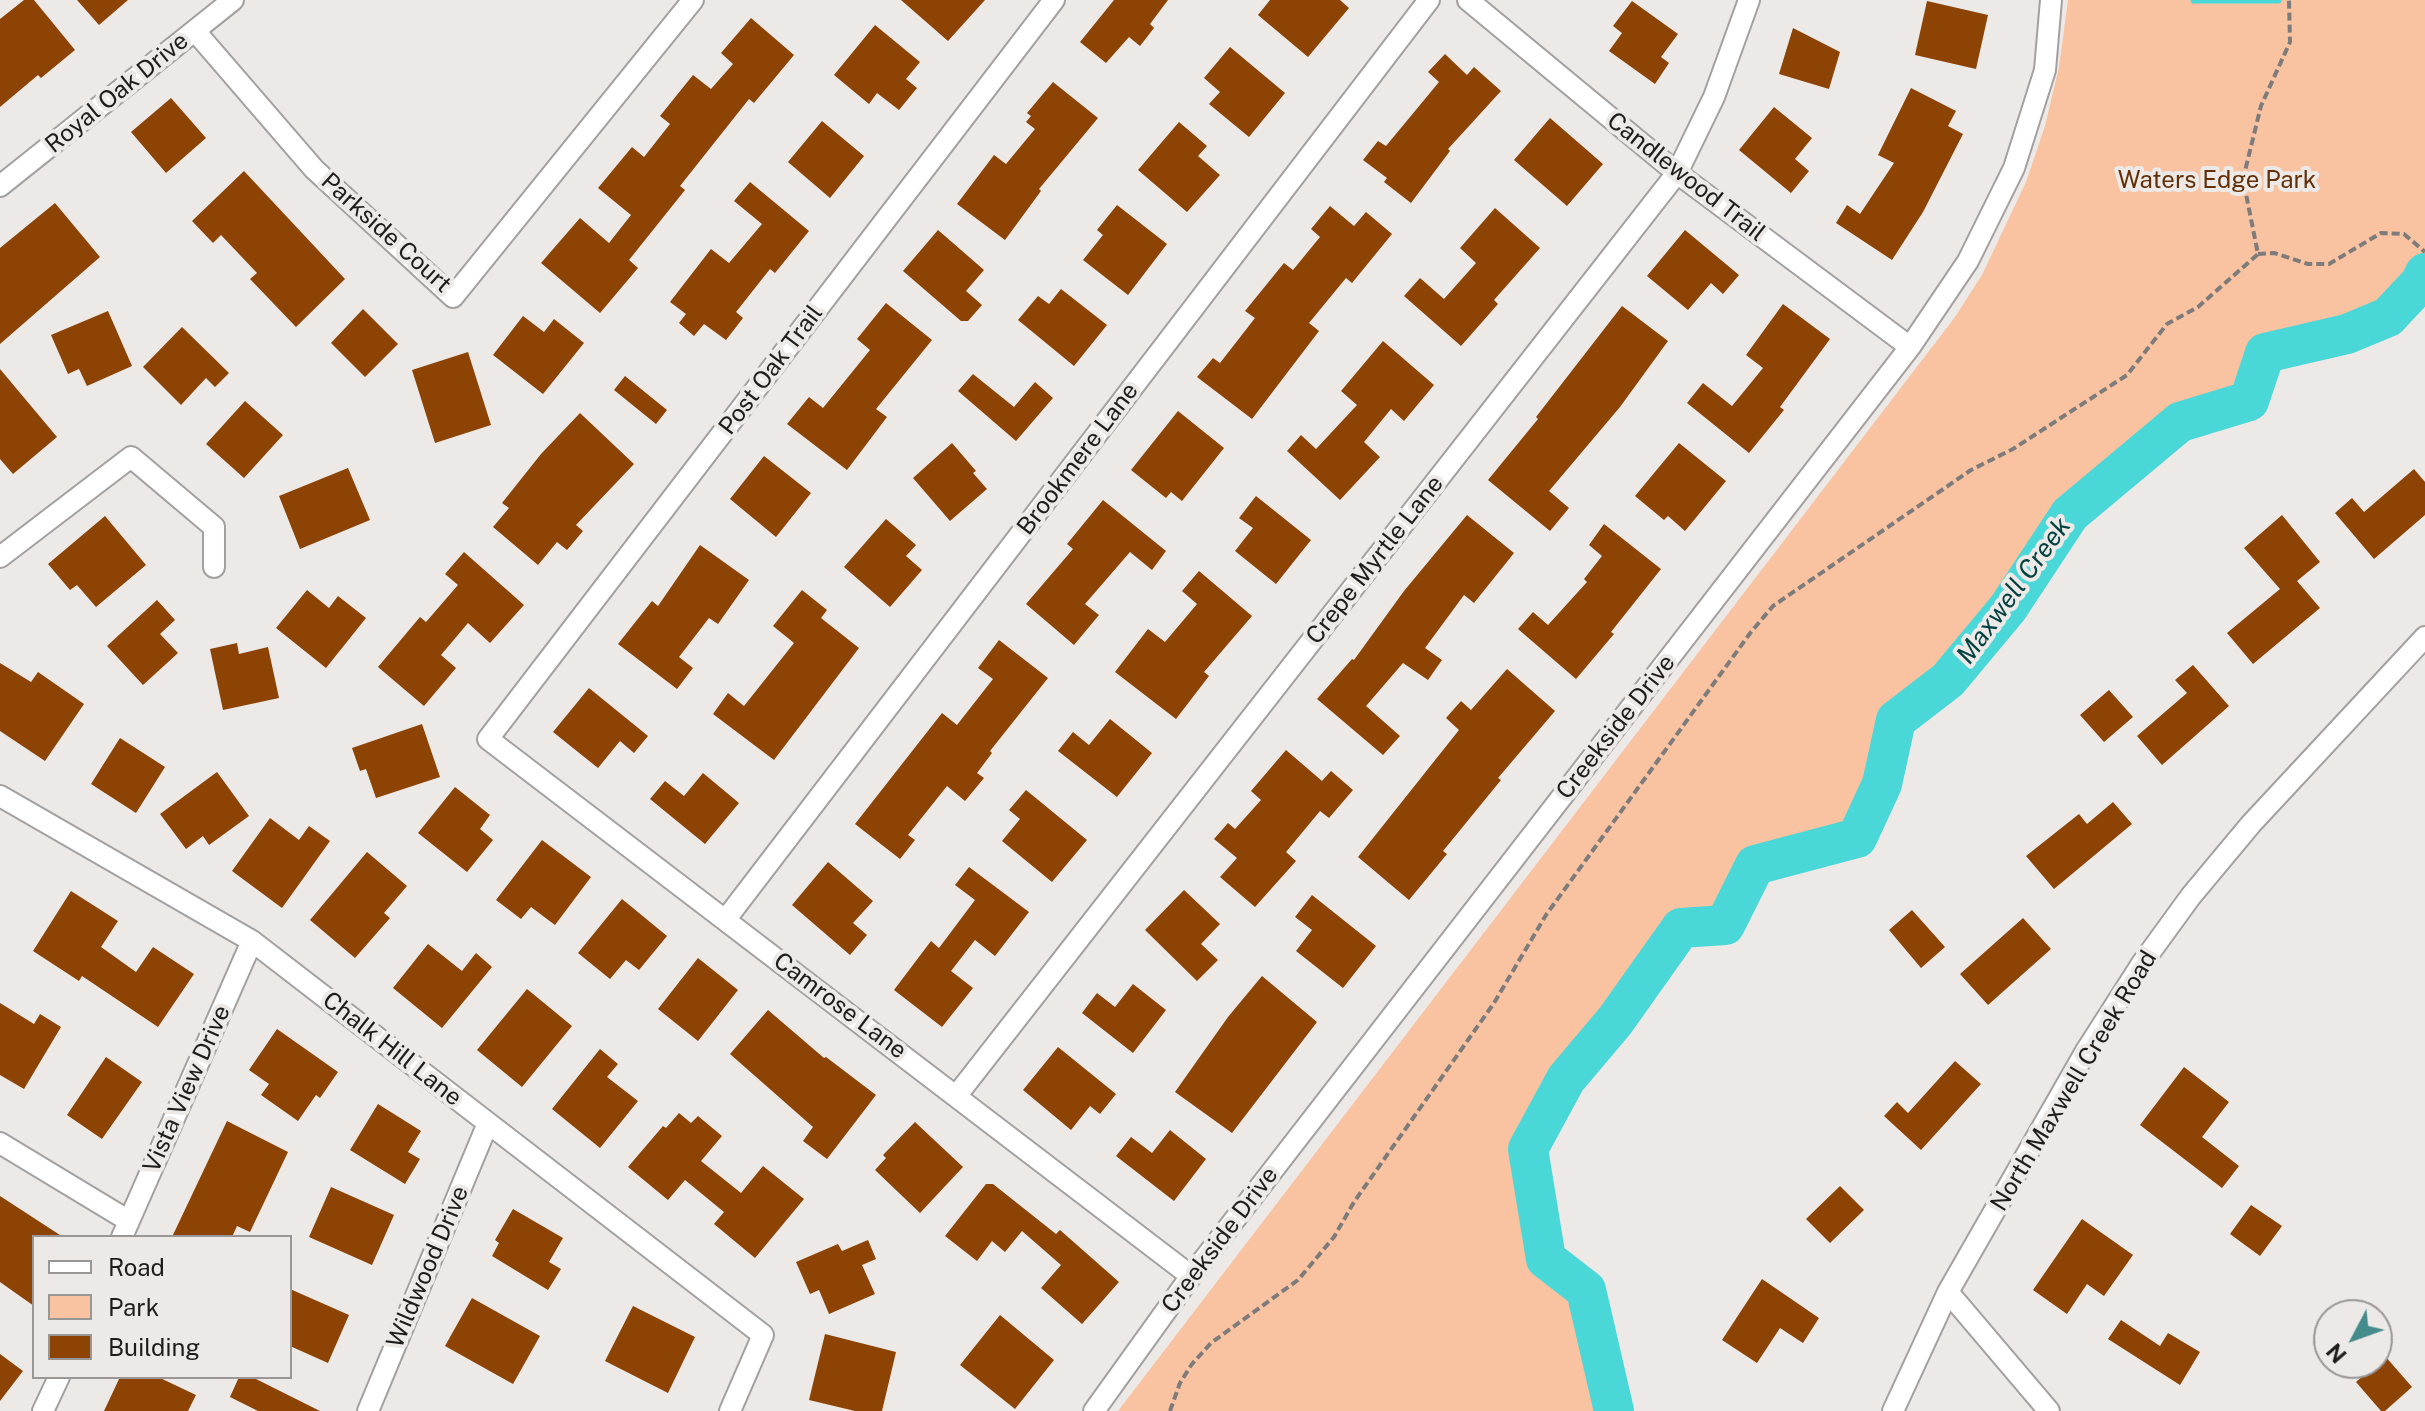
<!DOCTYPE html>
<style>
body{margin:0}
#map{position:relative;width:2425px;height:1411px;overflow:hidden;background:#ece9e7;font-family:"Public Sans",sans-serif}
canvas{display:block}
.legend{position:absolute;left:32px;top:1235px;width:260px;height:144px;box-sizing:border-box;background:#ece9e7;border:2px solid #999795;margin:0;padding:10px 14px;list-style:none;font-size:24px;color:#1d1c1b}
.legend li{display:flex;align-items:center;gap:16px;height:40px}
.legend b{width:40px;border:2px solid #999795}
.north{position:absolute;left:2313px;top:1299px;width:80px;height:80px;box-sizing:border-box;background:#ece9e7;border:2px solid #999795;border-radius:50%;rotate:229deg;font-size:22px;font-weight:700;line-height:32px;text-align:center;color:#1d1c1b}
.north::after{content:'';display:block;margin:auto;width:28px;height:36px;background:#448c8c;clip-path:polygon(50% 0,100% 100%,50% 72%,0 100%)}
</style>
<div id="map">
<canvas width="2425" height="1411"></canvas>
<ul class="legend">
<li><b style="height:10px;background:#fff"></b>Road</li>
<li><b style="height:22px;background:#f9c2a1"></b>Park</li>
<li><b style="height:22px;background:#8c4303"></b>Building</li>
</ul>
<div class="north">N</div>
</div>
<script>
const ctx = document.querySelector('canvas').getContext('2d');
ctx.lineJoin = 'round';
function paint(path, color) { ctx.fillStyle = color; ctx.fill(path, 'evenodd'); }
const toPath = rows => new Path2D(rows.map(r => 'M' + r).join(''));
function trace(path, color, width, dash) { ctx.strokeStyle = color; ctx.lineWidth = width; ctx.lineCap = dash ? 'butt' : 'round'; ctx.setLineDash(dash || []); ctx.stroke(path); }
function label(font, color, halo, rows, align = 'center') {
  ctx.font = font + ' "Public Sans",sans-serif'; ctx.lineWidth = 8; ctx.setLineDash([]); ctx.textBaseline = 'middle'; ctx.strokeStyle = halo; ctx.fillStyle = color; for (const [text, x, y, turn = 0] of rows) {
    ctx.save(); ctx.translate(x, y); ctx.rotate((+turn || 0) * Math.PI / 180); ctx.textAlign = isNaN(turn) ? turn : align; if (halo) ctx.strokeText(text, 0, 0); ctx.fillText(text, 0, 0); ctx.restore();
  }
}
const green = toPath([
 [2068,0,2425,0,2425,273,2420,283,2388,317,2347,334,2265,353,2249,401,2180,422,2070,514,2008,608,1948,680,1896,720,1882,784,1857,838,1755,865,1725,925,1681,928,1615,1021,1566,1079,1528,1150,1546,1259,1586,1290,1615,1411,1118,1411,1955,317,1982,275,2026,182,2045,126,2059,67]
]);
const stream = toPath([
 [2194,0,2278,0]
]);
const river = toPath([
 [1614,1411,1586,1290,1546,1259,1528,1149,1566,1079,1615,1021,1681,928,1725,925,1755,865,1857,838,1882,784,1896,720,1948,680,2008,608,2070,514,2180,422,2249,401,2265,353,2347,334,2388,317,2420,283,2425,273]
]);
const building = toPath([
 [24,0,34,0,75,50,41,78,38,75,0,107,0,19],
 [77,0,128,0,99,25],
 [901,0,985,0,948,41],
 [1114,0,1168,0,1150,24,1154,28,1140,46,1129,37,1106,63,1080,42],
 [1270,0,1340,0,1349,8,1308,57,1258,15],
 [1632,1,1678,34,1661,57,1669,63,1655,84,1609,51,1622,33,1613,26],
 [1927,1,1988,15,1976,69,1915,55],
 [751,18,794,55,754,103,749,99,680,186,685,190,629,260,638,268,600,313,541,263,580,218,609,243,631,215,598,188,632,147,644,157,670,124,660,116,693,75,711,89,733,64,721,53],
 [875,25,920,62,906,79,917,88,899,110,877,93,869,104,834,75],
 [1793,28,1840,52,1829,89,1779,74],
 [1230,47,1285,93,1249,137,1209,104,1220,92,1204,78],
 [1445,54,1467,75,1474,67,1501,91,1448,149,1450,151,1411,203,1384,182,1387,178,1363,160,1378,141,1386,146,1439,82,1428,72],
 [1053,82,1098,118,1039,189,1041,191,1005,240,957,204,994,155,1006,164,1035,129,1026,122,1031,116,1027,113],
 [1911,88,1956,111,1948,126,1963,134,1923,212,1892,260,1836,223,1847,205,1860,214,1894,163,1878,155],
 [171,98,206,138,166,173,131,132],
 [1774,107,1812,138,1795,159,1809,171,1791,193,1739,150],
 [1550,118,1603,164,1567,206,1514,160],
 [822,121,864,156,830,198,788,162],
 [1179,122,1207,146,1198,156,1220,175,1187,212,1138,170],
 [244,171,345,279,296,327,250,279,257,273,221,235,213,243,192,221],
 [750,182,809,231,775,273,770,269,736,312,743,318,726,340,704,324,694,336,679,323,686,314,670,302,711,249,729,263,762,224,734,201],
 [55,203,100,257,0,344,0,248],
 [1117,205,1167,244,1128,295,1083,260,1103,235,1097,230],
 [1330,206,1354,226,1366,212,1392,234,1352,283,1346,278,1309,323,1319,331,1252,419,1197,377,1213,358,1220,363,1255,318,1245,311,1284,263,1293,270,1320,237,1311,229],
 [1495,208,1540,248,1494,300,1498,304,1461,346,1404,296,1420,278,1444,299,1476,263,1460,248],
 [938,230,984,270,966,291,982,305,968,321,961,321,903,271],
 [1685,230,1739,275,1723,294,1711,283,1688,310,1647,276],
 [1061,289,1107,325,1074,366,1018,320,1038,296,1049,304],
 [886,303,932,340,876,409,887,417,847,470,787,424,809,397,823,408,870,350,857,339],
 [1783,304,1830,339,1780,407,1784,410,1749,453,1687,403,1703,383,1732,406,1763,368,1746,355],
 [1622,306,1668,341,1620,407,1549,491,1569,508,1550,531,1488,480,1538,419,1536,417],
 [363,309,398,344,365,377,331,343],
 [108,311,132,366,87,386,79,369,68,374,51,335],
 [523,316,544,332,554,319,584,343,543,394,493,355],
 [182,327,229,373,215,387,206,378,181,405,143,367],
 [1383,341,1434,385,1404,421,1391,409,1364,442,1380,457,1340,500,1287,451,1301,435,1316,449,1357,405,1341,391],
 [468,352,491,425,435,443,412,370],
 [0,369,57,437,13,474,0,459],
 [973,374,1014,407,1035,382,1053,398,1016,441,958,391],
 [625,376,667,410,656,424,614,390],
 [245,401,283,435,244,478,206,444],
 [1178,411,1224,448,1182,501,1171,492,1166,498,1131,470],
 [580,413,634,464,576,525,583,531,567,550,557,542,538,565,493,527,509,508,502,503,541,454],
 [952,443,976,471,973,473,987,489,950,521,913,478],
 [1679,443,1726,481,1685,531,1668,516,1664,520,1635,496],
 [764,456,811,493,776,537,730,499],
 [348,468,370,520,300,549,279,496],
 [2414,469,2425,482,2425,515,2374,559,2335,513,2352,498,2364,512],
 [1256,496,1311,540,1276,584,1235,551,1253,528,1239,518],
 [1103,500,1166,551,1152,570,1130,552,1085,604,1099,615,1074,645,1026,604,1073,549,1067,544],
 [1467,515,1514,553,1474,603,1464,595,1425,648,1442,660,1428,680,1403,663,1366,706,1400,736,1383,755,1317,699,1352,659,1354,660,1404,591],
 [2282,515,2320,562,2297,581,2320,608,2253,664,2227,633,2280,589,2244,548],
 [105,516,146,565,96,607,77,585,70,590,48,564],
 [886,519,916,545,906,556,922,570,890,607,844,567],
 [1604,524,1661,569,1611,632,1614,634,1576,679,1518,629,1533,612,1548,625,1587,582,1584,579,1602,556,1589,545],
 [700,545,749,580,718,624,709,618,679,657,693,668,677,689,618,644,652,601,658,606],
 [464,552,524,605,490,643,468,623,441,655,456,668,424,706,378,667,420,617,426,622,458,585,445,574],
 [1199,571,1252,616,1204,672,1209,676,1176,719,1115,672,1148,629,1165,642,1197,604,1182,591],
 [307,590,329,608,338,596,366,618,326,668,276,628],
 [802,590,827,610,821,618,859,648,774,760,713,714,728,693,744,706,794,643,773,626],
 [157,600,175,620,160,634,178,653,143,685,107,646],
 [999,640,1048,678,990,751,992,753,977,773,984,778,965,801,947,786,908,835,915,840,900,859,855,824,942,713,957,725,993,679,978,668],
 [237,643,239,654,268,647,279,698,223,710,210,649],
 [0,663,31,682,38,672,84,704,45,761,0,731],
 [2193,665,2229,706,2162,765,2137,736,2187,693,2175,680],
 [1507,669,1555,711,1498,778,1501,780,1443,851,1447,854,1409,900,1358,857,1459,730,1446,718,1461,701,1471,710],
 [589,688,648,736,634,753,620,741,598,768,553,732],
 [2109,690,2133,717,2104,742,2080,715],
 [1110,719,1152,753,1117,797,1058,751,1073,732,1089,745],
 [422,724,440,777,376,798,366,769,360,771,352,748],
 [120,738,165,767,136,813,91,784],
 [1286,750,1322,781,1331,771,1353,790,1329,818,1320,811,1286,852,1296,861,1255,907,1220,877,1237,858,1214,839,1228,823,1235,829,1261,800,1251,791],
 [217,772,249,816,209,845,203,836,186,849,160,814],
 [703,773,739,803,705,844,650,799,665,781,684,796],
 [455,787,490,815,480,829,493,840,467,872,418,833],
 [1026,790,1087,840,1052,882,1002,841,1020,819,1009,810],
 [2113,802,2132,824,2054,889,2026,856,2079,814,2087,824],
 [270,818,299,840,309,826,330,841,282,908,232,871],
 [542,840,591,877,555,925,531,907,521,919,496,900],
 [367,852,407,886,384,913,390,918,355,958,310,920],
 [828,862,873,901,853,923,867,935,850,955,792,905],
 [969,867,1029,912,995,956,975,940,951,971,973,988,942,1027,894,990,931,941,939,948,975,900,955,885],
 [1184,890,1220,924,1201,944,1218,960,1197,981,1145,930],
 [71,891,118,921,101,947,136,972,153,947,194,974,158,1027,82,976,79,981,33,951],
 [1312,895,1376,946,1343,988,1296,951,1312,930,1295,917],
 [622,899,667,936,639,970,626,960,610,979,578,953],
 [1912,910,1945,947,1921,968,1889,930],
 [2023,918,2051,949,1988,1005,1960,974],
 [428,944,462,971,476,953,492,967,442,1028,393,988],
 [698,958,738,990,698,1041,658,1009],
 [1262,976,1317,1022,1232,1133,1175,1092,1228,1017],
 [1133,984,1166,1010,1133,1053,1082,1013,1097,993,1115,1007],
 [527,989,572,1026,522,1087,477,1050],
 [0,1003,34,1024,40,1014,61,1027,24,1089,0,1075],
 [768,1010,824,1058,826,1057,876,1095,827,1159,803,1141,813,1127,730,1054],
 [277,1029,338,1072,320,1098,316,1095,298,1121,261,1095,269,1084,249,1070],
 [1058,1047,1116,1094,1100,1114,1090,1106,1071,1130,1023,1090],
 [600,1049,618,1064,607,1077,638,1101,600,1148,552,1109],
 [106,1057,142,1082,102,1139,67,1115],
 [1955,1061,1981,1084,1921,1150,1884,1116,1897,1102,1908,1113],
 [2184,1067,2229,1102,2202,1137,2239,1166,2222,1188,2140,1125],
 [378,1104,421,1131,408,1152,420,1159,405,1184,350,1150],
 [679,1113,691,1123,698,1116,722,1136,701,1161,741,1193,763,1166,804,1199,755,1258,714,1224,724,1212,685,1180,668,1200,628,1167,663,1126,666,1128],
 [227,1121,288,1152,250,1232,237,1226,232,1237,172,1237],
 [915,1122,963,1167,920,1213,875,1170,886,1158,883,1155],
 [1170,1130,1206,1159,1174,1201,1116,1156,1131,1137,1152,1153],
 [986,1184,993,1184,1056,1234,1060,1230,1119,1282,1082,1324,1041,1288,1061,1265,1022,1231,1005,1252,992,1241,977,1261,945,1236],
 [1840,1186,1864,1210,1830,1243,1806,1219],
 [331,1187,394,1215,372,1265,309,1237],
 [0,1196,63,1237,34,1237,34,1306,0,1282],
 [2251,1205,2282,1226,2260,1256,2230,1234],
 [513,1209,563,1238,549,1262,561,1269,548,1290,492,1256,499,1243,495,1240],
 [2082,1219,2133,1255,2104,1296,2087,1284,2067,1314,2033,1290],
 [868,1240,876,1259,862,1265,875,1294,829,1314,819,1290,810,1294,796,1262,838,1244,842,1251],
 [1762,1279,1819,1318,1803,1343,1780,1328,1757,1363,1722,1340],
 [290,1289,349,1315,328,1363,290,1346],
 [472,1298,540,1336,513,1384,445,1346],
 [633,1306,695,1337,668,1393,605,1361],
 [1000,1315,1054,1360,1015,1409,960,1365],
 [2121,1320,2160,1346,2168,1333,2200,1352,2180,1385,2108,1339],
 [825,1334,896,1352,882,1411,855,1411,809,1400],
 [0,1354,23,1371,0,1401],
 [2385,1356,2412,1387,2385,1411,2381,1411,2356,1382],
 [120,1377,158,1377,196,1395,188,1411,104,1411],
 [239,1377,252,1377,320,1411,258,1411,230,1397]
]);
const path = toPath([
 [2258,254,2274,253,2308,264,2329,264,2381,233,2404,234,2425,252],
 [1170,1411,1180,1383,1192,1364,1211,1343,1298,1280,1334,1237,1354,1202,1494,1003,1546,915,1751,632,1773,606,1971,470,2013,449,2127,375,2167,324,2198,307,2258,254,2243,179,2261,106,2290,42,2289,0]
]);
const street = toPath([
 [1054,0,488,739,1191,1276],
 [1468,0,1677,173,1910,347],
 [195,31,314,169,453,297,693,0],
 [0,186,233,0],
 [0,557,131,457,214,527,214,567],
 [0,796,252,941,763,1335,730,1411],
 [726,919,1429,0],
 [957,1095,1677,173,1714,97,1749,0],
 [0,1143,129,1221],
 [122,1237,252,941],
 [1948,1292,2049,1411],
 [43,1411,59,1377],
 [368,1411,488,1123],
 [1094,1411,1191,1276,1910,347,1968,261,2014,168,2045,70,2051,0],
 [1893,1411,1948,1292,2086,1051,2143,962,2191,896,2251,824,2425,637]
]);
const streetNames = [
 ["Royal Oak Drive",117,93,-39],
 ["Candlewood Trail",1686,177,38],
 ["Parkside Court",386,233,42],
 ["Post Oak Trail",771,370,-53],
 ["Brookmere Lane",1078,459,-53],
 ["Crepe Myrtle Lane",1375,560,-52],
 ["Creekside Drive",1616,727,-52],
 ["Camrose Lane",840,1006,37],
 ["Chalk Hill Lane",392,1049,38],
 ["North Maxwell Creek Road",2074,1081,-59],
 ["Vista View Drive",187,1089,-66],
 ["Creekside Drive",1220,1240,-53],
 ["Wildwood Drive",428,1267,-67]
];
const parkNames = [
 ["Waters Edge Park",2217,181]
];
const waterNames = [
 ["Maxwell Creek",2014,591,-54]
];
paint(green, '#f9c2a1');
trace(stream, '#4ad7d8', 7);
trace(river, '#4ad7d8', 40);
paint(building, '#8c4303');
trace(street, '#a3a09f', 24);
trace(path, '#7e7c7b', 4, [8, 4]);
trace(street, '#fff', 20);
label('24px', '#1d1c1b', '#ece9e7', streetNames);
label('24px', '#632f07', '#ece9e7', parkNames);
label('italic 26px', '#004242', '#ece9e7', waterNames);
</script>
